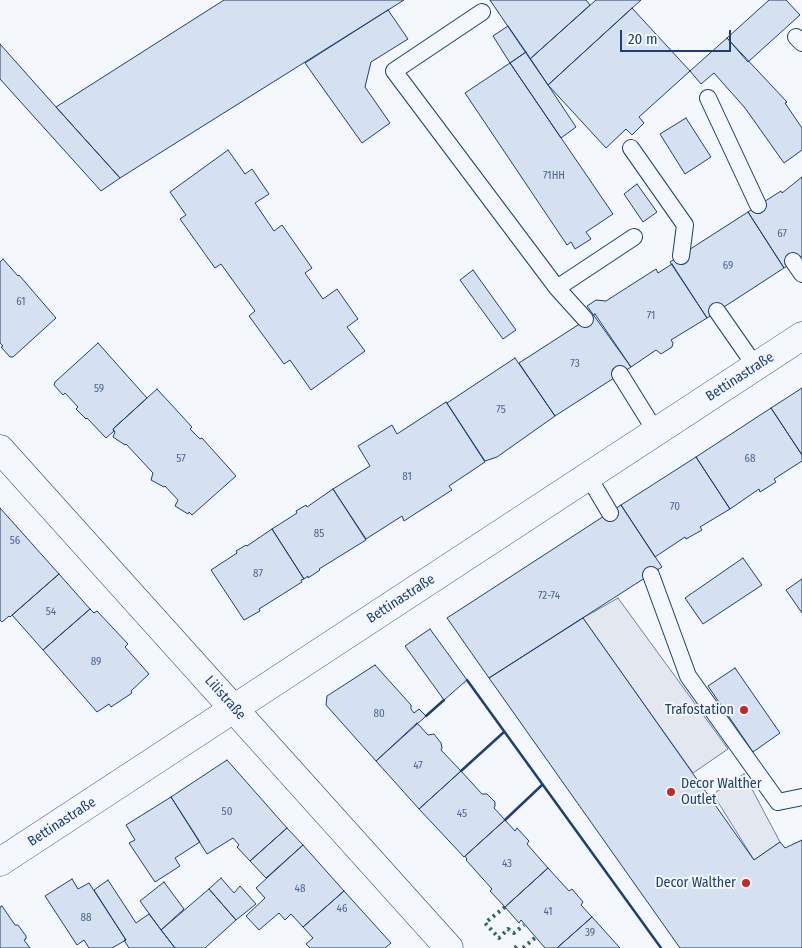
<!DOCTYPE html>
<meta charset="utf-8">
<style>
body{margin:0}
#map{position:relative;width:802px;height:948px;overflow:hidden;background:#f4f7fb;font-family:"Fira Sans Condensed",sans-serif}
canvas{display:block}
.scale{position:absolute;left:620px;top:30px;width:111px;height:22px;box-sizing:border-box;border:2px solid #1d3f73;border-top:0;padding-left:6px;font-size:15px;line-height:18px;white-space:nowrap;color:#1d3f73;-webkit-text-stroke:4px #f4f7fb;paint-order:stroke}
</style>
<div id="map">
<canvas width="802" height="948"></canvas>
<div class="scale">20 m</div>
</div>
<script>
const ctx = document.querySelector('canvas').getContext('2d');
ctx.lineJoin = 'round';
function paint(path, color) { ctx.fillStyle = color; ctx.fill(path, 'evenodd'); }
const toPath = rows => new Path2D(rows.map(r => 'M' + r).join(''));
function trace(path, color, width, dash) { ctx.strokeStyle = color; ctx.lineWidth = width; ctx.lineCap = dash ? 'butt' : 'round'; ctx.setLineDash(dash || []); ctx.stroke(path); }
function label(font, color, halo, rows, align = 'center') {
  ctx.font = font + ' "Fira Sans Condensed",sans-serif'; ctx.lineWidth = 4; ctx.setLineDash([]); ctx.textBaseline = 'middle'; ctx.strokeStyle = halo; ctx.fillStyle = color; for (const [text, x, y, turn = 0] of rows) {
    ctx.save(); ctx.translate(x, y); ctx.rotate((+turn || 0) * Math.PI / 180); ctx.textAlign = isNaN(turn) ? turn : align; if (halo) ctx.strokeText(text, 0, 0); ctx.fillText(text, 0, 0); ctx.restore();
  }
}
const parking = toPath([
 [618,598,728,749,693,773,583,618,618,598],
 [744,774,780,842,754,860,713,794,744,774]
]);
const building = toPath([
 [224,0,404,0,120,178,56,107,224,0],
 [490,0,586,0,590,5,530,59,490,0],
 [596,0,641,0,548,85,530,59,596,0],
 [769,0,786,0,800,15,748,62,727,38,769,0],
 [632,8,690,71,639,117,644,123,632,135,626,129,606,148,548,85,632,8],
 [388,10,408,39,371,62,365,87,390,123,362,143,305,63,388,10],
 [508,26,526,52,510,63,493,36,508,26],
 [727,38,787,102,785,103,802,128,802,150,784,163,745,108,714,73,701,84,690,71,727,38],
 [0,44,56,107,120,178,101,191,0,79,0,44],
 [526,52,576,127,561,138,510,63,526,52],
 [510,63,613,214,586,232,591,239,575,249,571,242,567,245,465,93,510,63],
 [686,118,711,157,685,174,660,134,686,118],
 [228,150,245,174,252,169,269,194,255,203,274,231,282,225,312,268,305,273,323,299,337,289,358,319,347,327,365,351,311,390,290,360,284,364,249,316,255,311,221,264,215,268,180,219,186,215,170,192,228,150],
 [802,177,802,256,784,268,748,212,781,191,782,193,802,177],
 [637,184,657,212,643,222,624,194,637,184],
 [748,212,784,268,707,318,670,262,748,212],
 [3,259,18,276,19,275,56,318,13,357,10,357,1,347,3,346,0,343,0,262,3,259],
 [672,264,707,318,671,340,673,343,672,347,661,354,656,350,631,367,587,306,596,300,606,301,656,269,658,273,672,264],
 [473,270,516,330,503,339,460,280,473,270],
 [595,314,631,367,555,416,519,363,595,314],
 [98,343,147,398,113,429,114,431,106,438,87,418,86,419,76,409,78,407,65,393,63,395,54,385,55,382,98,343],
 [515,358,555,416,497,457,485,461,447,403,515,358],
 [802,388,802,455,771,408,802,388],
 [157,389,192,427,190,429,200,439,202,438,236,476,192,515,189,512,188,514,175,506,178,500,165,486,164,487,151,480,153,473,126,444,125,445,113,437,115,432,113,429,157,389],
 [446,402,485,462,449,486,452,490,404,521,402,516,366,539,333,489,370,466,358,446,392,425,397,434,446,402],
 [771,408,802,455,802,461,774,479,776,482,760,492,759,489,730,509,696,457,771,408],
 [696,457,730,509,700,527,702,530,686,539,685,537,655,557,621,505,696,457],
 [333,489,366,540,319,569,320,570,308,578,308,576,304,579,272,529,297,513,296,511,306,505,307,507,333,489],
 [621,505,662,567,489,678,447,618,621,505],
 [0,508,59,574,10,617,9,616,2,622,0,620,0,508],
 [272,529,304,579,301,580,302,582,259,609,260,611,244,620,211,570,237,553,236,551,246,545,247,546,272,529],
 [743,558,762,585,703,624,685,598,743,558],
 [59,574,90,609,43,650,12,615,59,574],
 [802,579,802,613,786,590,802,579],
 [90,609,94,613,97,611,128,644,125,647,149,674,131,691,132,693,111,707,109,704,97,712,43,650,90,609],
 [583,618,754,860,780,842,785,848,802,840,802,948,680,948,489,678,583,618],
 [430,629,467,680,444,700,405,646,430,629],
 [375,665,411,705,411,709,414,713,419,709,426,716,376,761,326,705,327,696,375,665],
 [735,668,780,733,753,752,708,686,735,668],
 [417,723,428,735,434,734,441,743,442,748,441,750,461,771,419,809,376,761,417,723],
 [227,760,287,828,250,861,237,847,239,845,233,838,207,854,171,797,227,760],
 [461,771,482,794,487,794,495,802,495,806,494,808,505,820,464,857,419,809,461,771],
 [171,797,200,842,175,858,180,866,155,882,129,843,135,840,126,825,171,797],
 [505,820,515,831,517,828,529,841,527,844,548,868,505,907,490,891,492,889,466,860,467,859,465,856,505,820],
 [287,828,303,845,266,878,250,861,287,828],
 [303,845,344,891,303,927,291,914,285,920,279,913,259,930,246,916,265,898,256,888,303,845],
 [548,868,569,891,572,889,583,902,581,905,592,917,557,948,545,948,521,920,519,923,505,907,548,868],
 [221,878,234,893,240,886,256,904,236,920,209,889,221,878],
 [72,879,78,889,89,883,126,940,112,948,89,948,84,940,77,945,45,896,72,879],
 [108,880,136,923,149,914,175,948,129,948,124,940,126,940,94,890,108,880],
 [164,882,184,909,161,930,140,901,164,882],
 [209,889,236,920,205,948,175,948,161,930,209,889],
 [344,891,391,943,385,948,310,948,306,944,313,938,303,927,344,891],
 [2,906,15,925,18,925,26,936,26,939,24,940,30,948,0,948,0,907,2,906],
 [592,917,620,948,557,948,592,917]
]);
const lane = toPath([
 [482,12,394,71,557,288,585,319],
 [796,37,802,43],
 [708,98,758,205],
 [631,148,685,225,681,256],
 [793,261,802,274],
 [557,288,634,237],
 [717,311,756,367],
 [620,374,656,432],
 [588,476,610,513],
 [651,575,688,676,778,802,802,797]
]);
const street = toPath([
 [0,449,449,948],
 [0,862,802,336]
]);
const hedge = toPath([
 [505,907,485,923,499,938,508,929,514,933,524,925],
 [515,948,517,946,520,948],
 [523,948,536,937]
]);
const wall = toPath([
 [467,680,661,948],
 [426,716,444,700],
 [461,771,504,732],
 [505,820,542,785]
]);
const markers = [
 [744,710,5,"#c62828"],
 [671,792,5,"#c62828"],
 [746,883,5,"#c62828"]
];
const numberNames = [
 ["71HH",554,176],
 ["67",782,234],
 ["69",728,266],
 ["61",21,302],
 ["71",651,316],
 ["73",575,364],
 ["59",99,389],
 ["75",501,410],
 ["57",181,459],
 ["68",750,459],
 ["81",407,477],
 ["70",675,507],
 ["85",319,534],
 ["56",15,541],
 ["87",258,574],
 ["72-74",549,596],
 ["54",51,612],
 ["89",96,662],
 ["80",379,714],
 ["47",418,766],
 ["50",227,812],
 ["45",462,814],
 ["43",507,864],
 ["48",300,889],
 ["46",342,909],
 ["41",548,912],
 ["88",86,918],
 ["39",590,933]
];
const streetNames = [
 ["Bettinastraße",740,377,-33],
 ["Bettinastraße",401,599,-33],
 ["Lilistraße",225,698,48],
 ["Bettinastraße",62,822,-33]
];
const poiNames = [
 ["Trafostation",734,710],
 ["Decor Walther",681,784,"left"],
 ["Outlet",681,800,"left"],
 ["Decor Walther",736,883]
];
paint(parking, '#e3e8f0');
trace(parking, '#687fa3', 1);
paint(building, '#d5e0f0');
trace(building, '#1d3f73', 1);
trace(lane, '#1d3f73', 18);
trace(street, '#1d3f73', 29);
trace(lane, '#f4f7fb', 16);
trace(street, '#f4f7fb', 28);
trace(hedge, '#2c6c60', 4, [2.5, 4]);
trace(wall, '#1d3f73', 2.5);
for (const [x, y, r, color] of markers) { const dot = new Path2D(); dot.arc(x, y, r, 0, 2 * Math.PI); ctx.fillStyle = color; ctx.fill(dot); trace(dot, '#f4f7fb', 2); }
label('11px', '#4b6792', null, numberNames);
label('14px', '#1d3f73', '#f4f7fb', streetNames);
label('14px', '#1d3f73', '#f4f7fb', poiNames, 'right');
</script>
